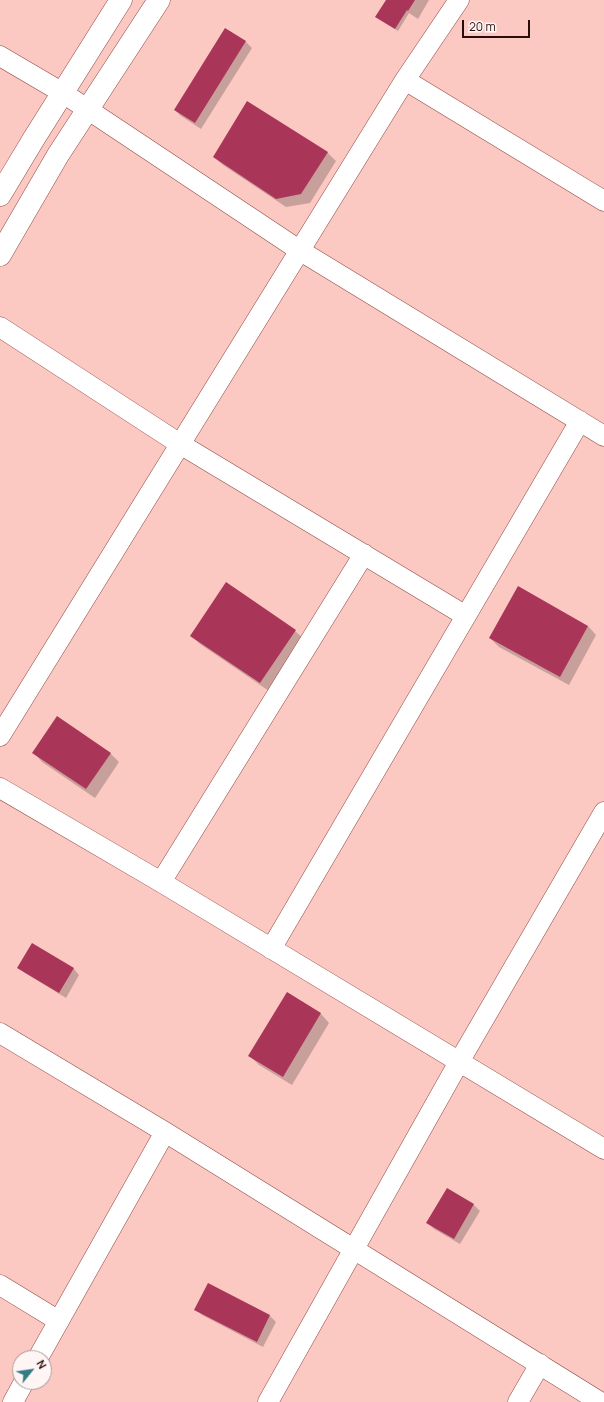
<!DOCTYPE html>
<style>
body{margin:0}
#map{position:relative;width:604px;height:1402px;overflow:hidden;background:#fbc8c2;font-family:Manrope,sans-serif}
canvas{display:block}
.north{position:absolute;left:12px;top:1350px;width:40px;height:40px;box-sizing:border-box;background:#fef5f4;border:1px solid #a99897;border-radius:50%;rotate:60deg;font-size:11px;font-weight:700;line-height:16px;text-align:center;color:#2a0d0b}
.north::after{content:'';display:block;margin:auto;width:14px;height:18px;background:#357d85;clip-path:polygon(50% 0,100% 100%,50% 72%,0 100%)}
.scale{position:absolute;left:462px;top:20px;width:68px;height:18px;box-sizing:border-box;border:2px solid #2a0d0b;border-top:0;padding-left:5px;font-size:12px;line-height:14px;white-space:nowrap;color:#2a0d0b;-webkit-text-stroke:3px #fef5f4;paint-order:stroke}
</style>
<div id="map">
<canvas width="604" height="1402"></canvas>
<div class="north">N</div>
<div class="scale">20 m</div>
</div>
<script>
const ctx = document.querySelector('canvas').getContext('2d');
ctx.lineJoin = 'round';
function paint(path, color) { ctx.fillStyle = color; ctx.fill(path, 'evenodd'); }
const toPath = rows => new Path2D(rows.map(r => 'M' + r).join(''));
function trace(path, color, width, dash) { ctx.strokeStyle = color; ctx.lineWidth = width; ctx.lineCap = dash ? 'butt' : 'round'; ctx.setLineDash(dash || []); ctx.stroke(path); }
const shadow = toPath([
 [387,0,429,0,418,19,409,13,398,31,379,19],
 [225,29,246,42,252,48,201,129,181,116,175,110],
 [327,152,336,161,310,203,286,207,223,165,214,157],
 [588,626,596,635,569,685,499,647,490,638],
 [295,631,304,639,269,691,200,644,191,636],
 [34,753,110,753,119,762,95,798,42,762],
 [32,944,74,969,79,975,66,998,25,973,19,967],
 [287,994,321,1014,329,1023,292,1085,259,1065,250,1056],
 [447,1189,474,1205,480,1211,460,1244,434,1229,428,1223],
 [208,1284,270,1316,276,1322,263,1347,202,1315,196,1309]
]);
const building = toPath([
 [386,0,415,0,408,11,407,10,395,29,375,17],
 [225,28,246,41,195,123,174,110],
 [247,101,328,152,301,194,276,199,213,157],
 [226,582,296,630,260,683,190,636],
 [518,586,588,626,560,677,489,638],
 [57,716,111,753,86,789,32,753],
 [32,943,74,968,59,993,17,968],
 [287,992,321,1013,283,1077,248,1056],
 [447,1188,474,1204,454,1239,426,1223],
 [208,1283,270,1315,257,1342,194,1310]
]);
const minor = toPath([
 [0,56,63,93,299,250,604,436],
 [405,80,604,201],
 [0,327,180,444,466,616],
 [0,736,405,80,459,0],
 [0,788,161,882,604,1149],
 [161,882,364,554],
 [271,949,580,421],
 [0,1033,165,1132,600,1402],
 [0,1285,59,1321],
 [38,1358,165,1132],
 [13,1402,24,1382],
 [268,1402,459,1062,604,812],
 [518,1402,540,1364]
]);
const tertiary = toPath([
 [0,195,33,140,121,0],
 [0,255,58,155,159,0]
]);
paint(shadow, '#0003');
paint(building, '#a93558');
trace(minor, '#924b45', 21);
trace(tertiary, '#924b45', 23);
trace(minor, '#fff', 20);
trace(tertiary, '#fff', 22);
</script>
